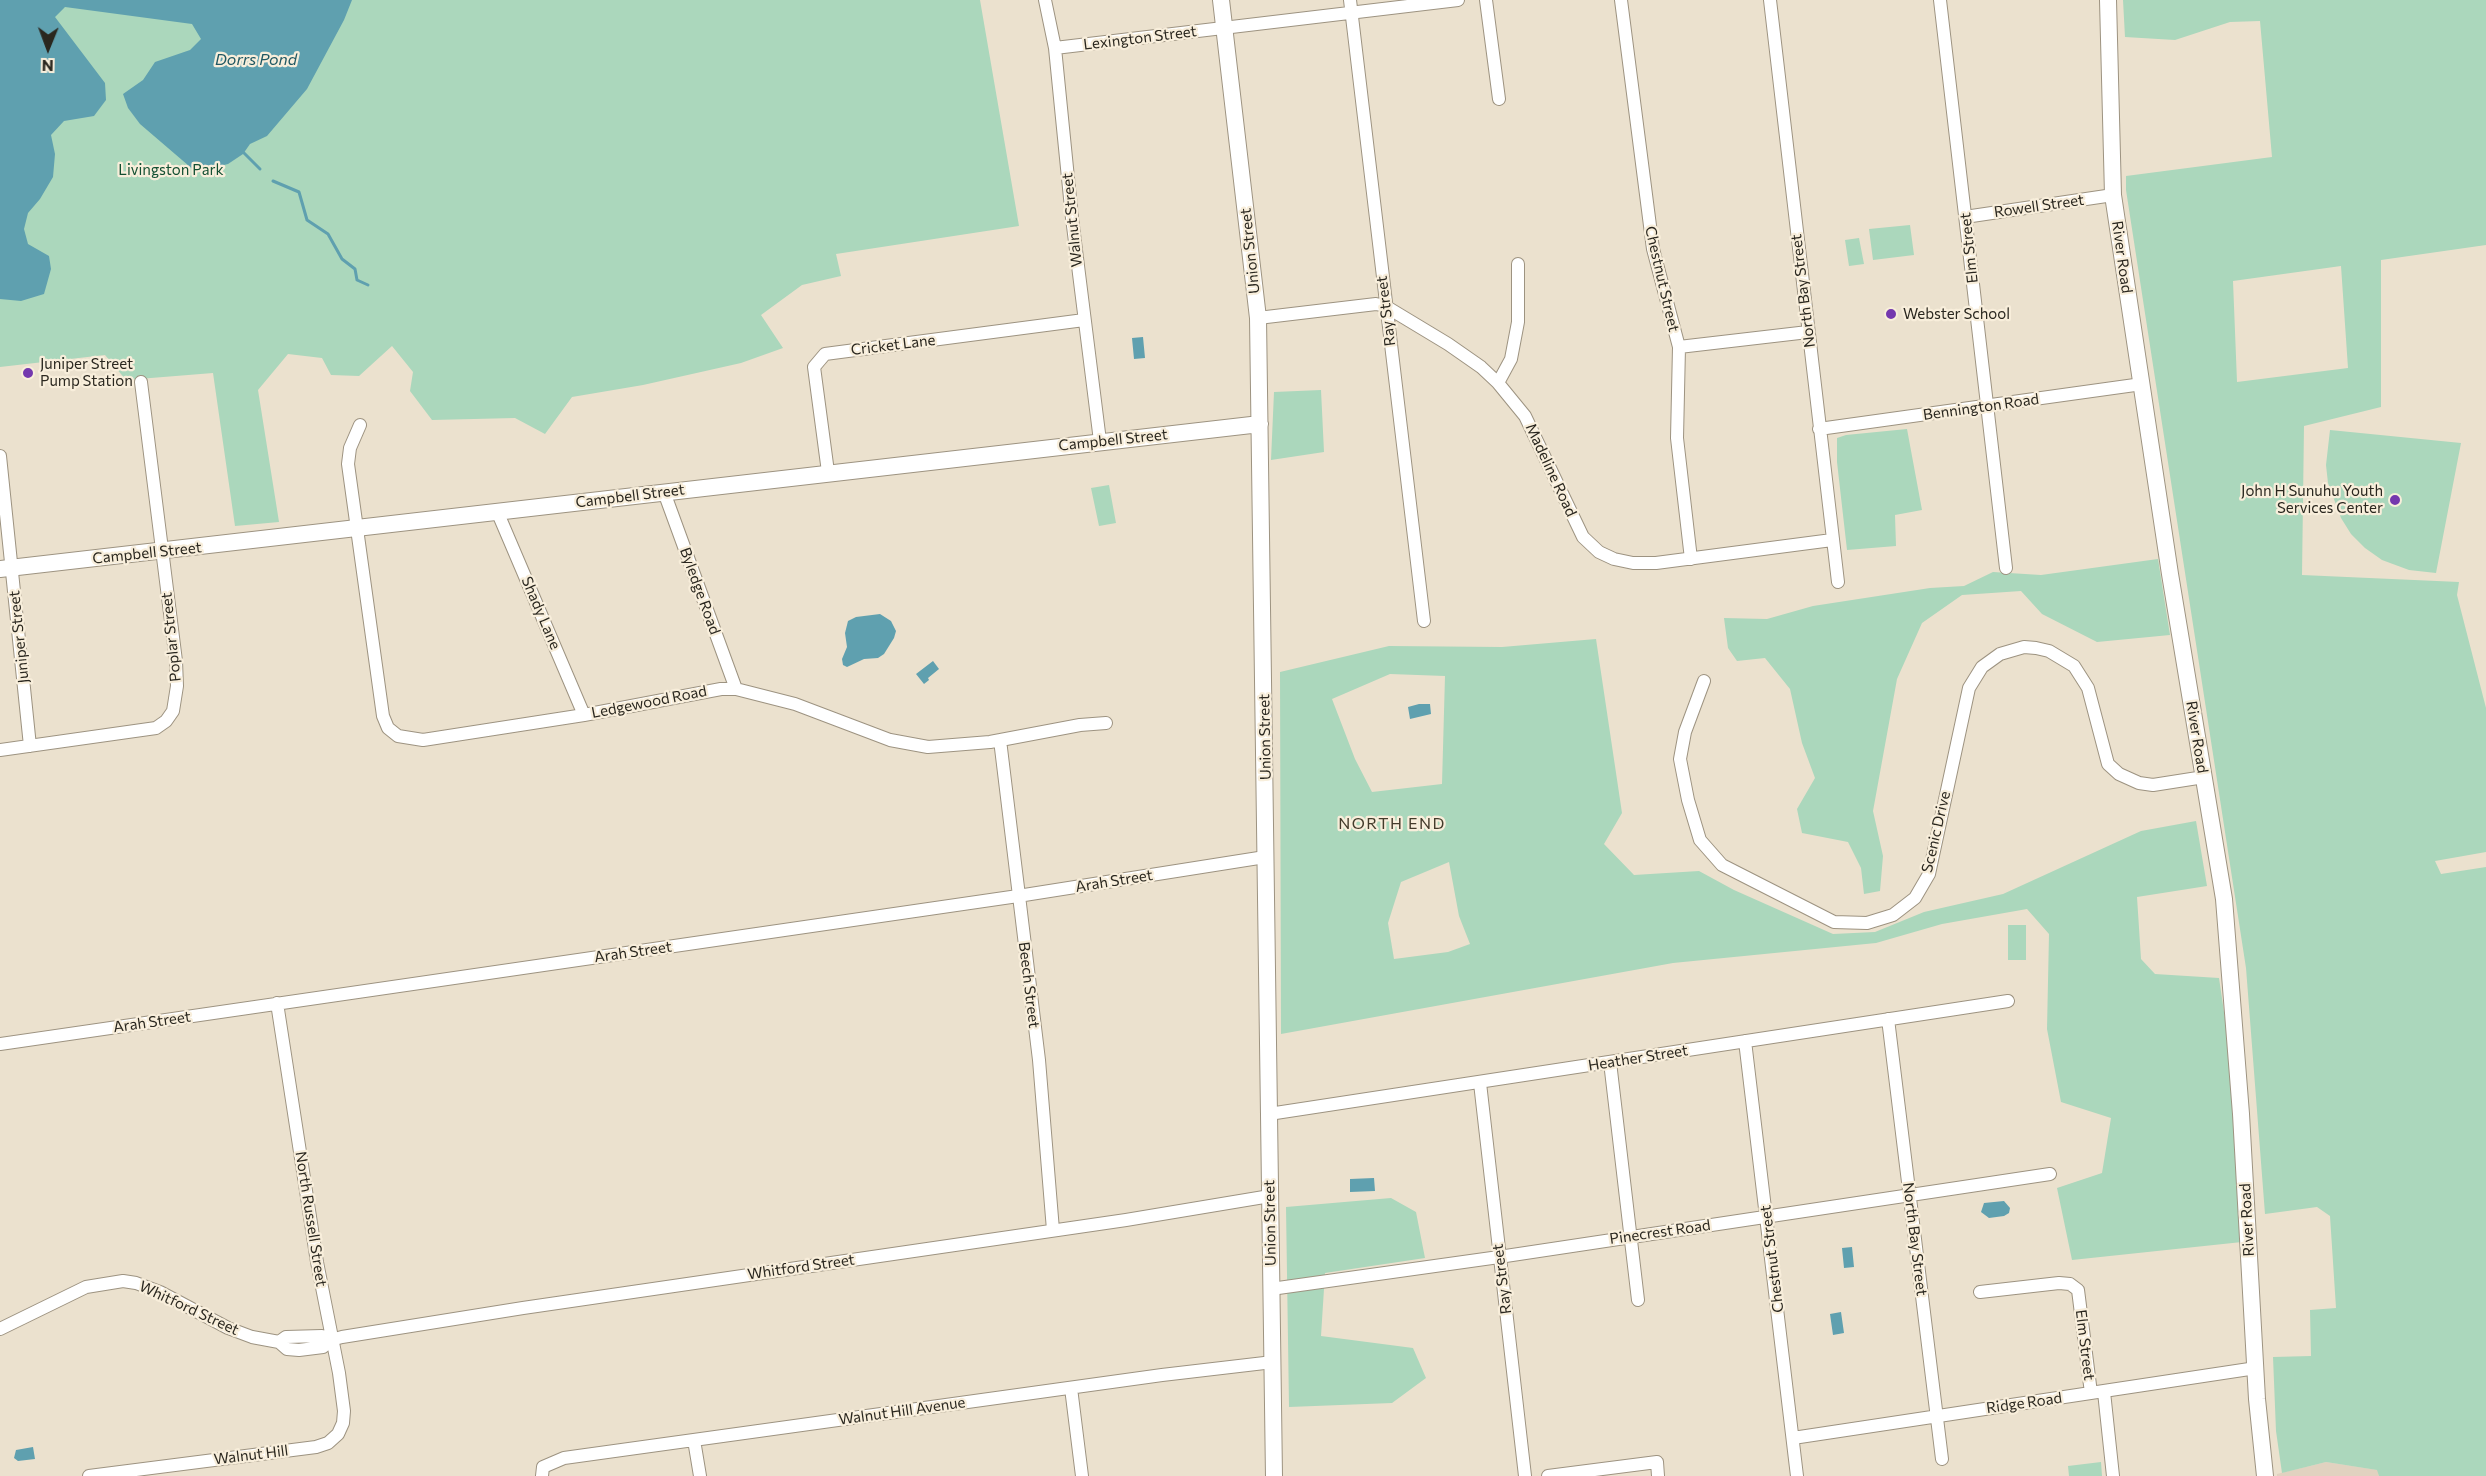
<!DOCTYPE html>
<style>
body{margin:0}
#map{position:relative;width:2486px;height:1476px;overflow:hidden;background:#ebe1ce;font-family:Commissioner,sans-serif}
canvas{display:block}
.north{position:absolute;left:18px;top:18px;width:60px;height:60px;-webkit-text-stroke:4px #f8eedb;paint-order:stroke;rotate:181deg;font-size:16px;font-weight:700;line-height:24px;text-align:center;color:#2a271f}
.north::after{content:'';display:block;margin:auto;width:21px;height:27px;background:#2a271f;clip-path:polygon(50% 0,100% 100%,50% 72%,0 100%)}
</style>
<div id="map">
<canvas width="2486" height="1476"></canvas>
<div class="north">N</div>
</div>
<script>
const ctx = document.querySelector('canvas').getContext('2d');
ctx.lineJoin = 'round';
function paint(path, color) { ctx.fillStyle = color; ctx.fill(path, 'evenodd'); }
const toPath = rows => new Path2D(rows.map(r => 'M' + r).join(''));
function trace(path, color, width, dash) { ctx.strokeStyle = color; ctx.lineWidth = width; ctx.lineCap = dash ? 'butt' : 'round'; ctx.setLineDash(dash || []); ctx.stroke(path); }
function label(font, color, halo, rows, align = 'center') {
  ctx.font = font + ' Commissioner,sans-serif'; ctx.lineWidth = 4.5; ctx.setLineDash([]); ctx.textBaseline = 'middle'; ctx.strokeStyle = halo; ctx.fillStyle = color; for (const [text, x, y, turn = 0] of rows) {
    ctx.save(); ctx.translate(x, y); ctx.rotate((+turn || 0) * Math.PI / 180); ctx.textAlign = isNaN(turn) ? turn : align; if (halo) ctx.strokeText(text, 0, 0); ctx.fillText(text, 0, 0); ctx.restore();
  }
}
const commercial = toPath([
 [2326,1462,2378,1470,2379,1476,2277,1476,2277,1474]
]);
const green = toPath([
 [0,0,980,0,1019,226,836,254,841,276,802,285,761,315,783,348,741,363,643,385,572,397,545,434,515,418,432,420,410,391,413,372,392,346,359,376,331,375,322,358,288,354,258,390,279,522,235,526,213,373,126,380,105,355,0,367],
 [2123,0,2486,0,2486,245,2381,260,2381,407,2304,426,2302,575,2459,582,2457,595,2486,708,2486,852,2435,861,2441,874,2486,867,2486,1476,2379,1476,2377,1470,2326,1462,2282,1473,2276,1431,2273,1357,2311,1356,2310,1310,2336,1308,2330,1216,2317,1207,2265,1214,2246,968,2126,190,2126,176,2272,157,2260,21,2230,22,2175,40,2125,37],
 [2341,266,2348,368,2237,382,2233,281],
 [1910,225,1914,255,1873,260,1869,229],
 [1859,238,1864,264,1849,266,1845,240],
 [1321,390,1324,452,1271,460,1274,392],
 [1907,429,1922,510,1895,515,1896,546,1847,550,1837,462,1837,438,1846,435],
 [2330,430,2461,443,2436,573,2409,570,2382,560,2365,548,2351,534,2341,518,2328,483,2326,465],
 [1109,485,1116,523,1099,526,1091,488],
 [2158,559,2170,635,2097,642,2042,614,2021,591,1962,595,1922,623,1897,679,1873,811,1883,856,1880,891,1864,894,1861,868,1848,842,1802,833,1797,809,1815,778,1802,743,1790,689,1765,658,1737,661,1728,648,1724,618,1767,619,1813,606,1930,588,1964,586,1993,572,2041,575],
 [1596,639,1622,813,1604,844,1634,875,1699,871,1734,890,1833,934,1875,932,1924,912,2003,894,2141,831,2196,821,2207,886,2137,897,2141,959,2155,974,2219,978,2229,1046,2242,1242,2072,1260,2057,1188,2102,1173,2111,1118,2061,1102,2047,1029,2049,934,2027,909,1942,924,1876,943,1673,963,1281,1034,1280,672,1389,646,1502,647],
 [1390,674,1445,676,1442,784,1372,792,1355,759,1332,699],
 [1449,862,1459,916,1470,944,1448,952,1394,959,1388,923,1401,882],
 [2008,925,2026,925,2026,960,2008,960],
 [1391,1198,1416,1212,1425,1258,1325,1273,1321,1336,1413,1348,1426,1378,1392,1403,1289,1407,1286,1207],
 [2101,1462,2102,1476,2069,1476,2068,1466]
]);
const water = toPath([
 [0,0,352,0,344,20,307,89,267,136,250,144,243,154,228,164,196,172,140,124,128,108,123,94,143,80,155,62,190,50,201,39,192,24,65,7,55,17,105,83,106,100,94,116,64,121,51,135,55,154,53,177,40,199,28,213,24,229,28,244,49,256,51,269,44,294,21,301,0,299],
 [1143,337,1145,358,1134,359,1132,338],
 [880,614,891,621,896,631,894,638,884,654,878,658,864,659,847,667,843,665,842,659,847,647,845,633,848,621,856,617],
 [933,661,939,669,928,678,929,680,924,684,916,674],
 [1419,704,1430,704,1431,714,1410,719,1408,707],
 [1374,1178,1375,1191,1350,1192,1350,1179],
 [2004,1201,2010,1208,2009,1213,2004,1216,1989,1218,1981,1212,1984,1203],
 [1852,1247,1854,1267,1844,1268,1842,1248],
 [1841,1312,1844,1333,1833,1335,1830,1314],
 [33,1447,35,1459,18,1461,14,1458,16,1450]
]);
const stream = toPath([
 [242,151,260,169],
 [273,181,299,192,307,220,328,234,342,259,355,269,357,280,368,285]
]);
const minor = toPath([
 [1045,0,1055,48,1072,218,1100,441],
 [1350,0,1424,621],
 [1486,0,1499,99],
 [1621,0,1653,249,1679,347,1677,438,1691,559],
 [1770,0,1838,582],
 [1940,0,2006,568],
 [1055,48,1458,0],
 [1965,217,2113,195],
 [1258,318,1376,304,1385,306,1448,344,1481,367,1498,383,1525,416,1583,537,1599,552,1614,559,1633,563,1656,563,1832,540],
 [1679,347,1808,332],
 [1498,383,1511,359,1518,322,1518,264],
 [360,425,350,448,348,464,383,716,388,728,398,736,423,740,584,715,721,689,736,689,795,704,890,740,928,747,990,742,1080,725,1106,723],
 [1819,429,2142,384],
 [0,456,30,746],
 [828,472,814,367,825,354,1084,320],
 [664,492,736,689],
 [497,511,584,715],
 [1704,681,1685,732,1680,759,1688,800,1700,840,1722,865,1834,922,1867,923,1893,915,1915,898,1929,874,1969,688,1982,667,2000,654,2024,647,2036,648,2049,651,2074,666,2088,688,2108,764,2119,774,2139,783,2153,785,2204,777],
 [1000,740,1039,1060,1053,1230],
 [0,750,156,728,166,721,173,711,177,686,176,661,141,382],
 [1888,1019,1942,1459],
 [1745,1041,1797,1476],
 [0,1044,1018,896,1265,857],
 [1610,1062,1638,1300],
 [1480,1083,1525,1476],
 [1269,1114,2008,1001],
 [1271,1289,1499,1257,2050,1174],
 [1980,1292,2059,1283,2070,1284,2078,1290,2091,1393],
 [0,1329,86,1287,123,1281,136,1283,160,1292,228,1328,252,1337,279,1342,287,1349,299,1350,323,1347,331,1340,342,1337,523,1308,1126,1220,1270,1196],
 [279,1342,286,1337,322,1336,331,1340],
 [1071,1388,1082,1476],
 [2104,1392,2113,1476],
 [1793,1438,2256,1368],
 [694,1440,700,1476],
 [89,1476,316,1447,328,1443,338,1434,343,1423,344,1411,339,1373,317,1262,277,1003],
 [542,1476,543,1467,564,1458,1162,1375,1273,1362],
 [1548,1476,1657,1462,1658,1476]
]);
const tertiary = toPath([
 [1221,0,1258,318,1274,1476],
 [2108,0,2113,195,2170,574,2224,899,2241,1114,2257,1399,2265,1476],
 [0,569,1260,424]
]);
const markers = [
 [1891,314,6,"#7438ae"],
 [28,373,6,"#7438ae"],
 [2395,500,6,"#7438ae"]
];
const streetNames = [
 ["Lexington Street",1140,38,-7],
 ["Rowell Street",2039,206,-8],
 ["Walnut Street",1072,220,-96],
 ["Elm Street",1969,248,-96],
 ["Union Street",1250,251,-96],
 ["River Road",2122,257,82],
 ["Chestnut Street",1662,279,77],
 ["North Bay Street",1803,291,-97],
 ["Ray Street",1386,311,-97],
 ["Cricket Lane",893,345,-7],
 ["Bennington Road",1981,407,-8],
 ["Campbell Street",1113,440,-6],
 ["Madeline Road",1551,470,65],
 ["Campbell Street",630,496,-7],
 ["Campbell Street",147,553,-6],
 ["Byledge Road",700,591,70],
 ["Shady Lane",541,613,67],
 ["Juniper Street",19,637,-96],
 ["Poplar Street",171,637,-96],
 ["Ledgewood Road",649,702,-11],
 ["Union Street",1265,737,-91],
 ["River Road",2197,737,81],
 ["Scenic Drive",1936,832,-77],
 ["Arah Street",1114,881,-9],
 ["Arah Street",633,952,-8],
 ["Beech Street",1029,985,83],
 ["Arah Street",152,1022,-8],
 ["Heather Street",1638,1058,-9],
 ["North Russell Street",311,1219,81],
 ["River Road",2247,1220,-93],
 ["Union Street",1270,1223,-91],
 ["Pinecrest Road",1660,1232,-8],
 ["North Bay Street",1915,1239,83],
 ["Chestnut Street",1772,1259,-97],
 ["Whitford Street",801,1267,-8],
 ["Ray Street",1502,1279,-97],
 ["Whitford Street",189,1308,25],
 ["Elm Street",2085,1345,83],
 ["Ridge Road",2024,1403,-8],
 ["Walnut Hill Avenue",902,1411,-8],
 ["Walnut Hill",251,1455,-7]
];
const parkNames = [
 ["Livingston Park",171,170]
];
const poiNames = [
 ["Webster School",1903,314],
 ["Juniper Street",40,364],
 ["Pump Station",40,381],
 ["John H Sunuhu Youth",2383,491,"right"],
 ["Services Center",2383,508,"right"]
];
const waterNames = [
 ["Dorrs Pond",256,60]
];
const neighbourhoodNames = [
 ["NORTH END",1392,824]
];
paint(commercial, '#e1d2c0');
paint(green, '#abd7bc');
paint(water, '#5fa0af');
trace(stream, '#5fa0af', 3);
trace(minor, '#9d9381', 14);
trace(tertiary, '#9d9381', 18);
trace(minor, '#fff', 12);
trace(tertiary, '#fff', 16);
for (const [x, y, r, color] of markers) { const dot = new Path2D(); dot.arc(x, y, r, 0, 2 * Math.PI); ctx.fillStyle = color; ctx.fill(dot); trace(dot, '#f8eedb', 2); }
label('15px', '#2a271f', '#f8eedb', streetNames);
label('15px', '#124f32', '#f8eedb', parkNames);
label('15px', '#2a271f', '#f8eedb', poiNames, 'left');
label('italic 16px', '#205863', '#f8eedb', waterNames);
ctx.letterSpacing = '1.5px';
label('16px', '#433b2b', '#f8eedb', neighbourhoodNames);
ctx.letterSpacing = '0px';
</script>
